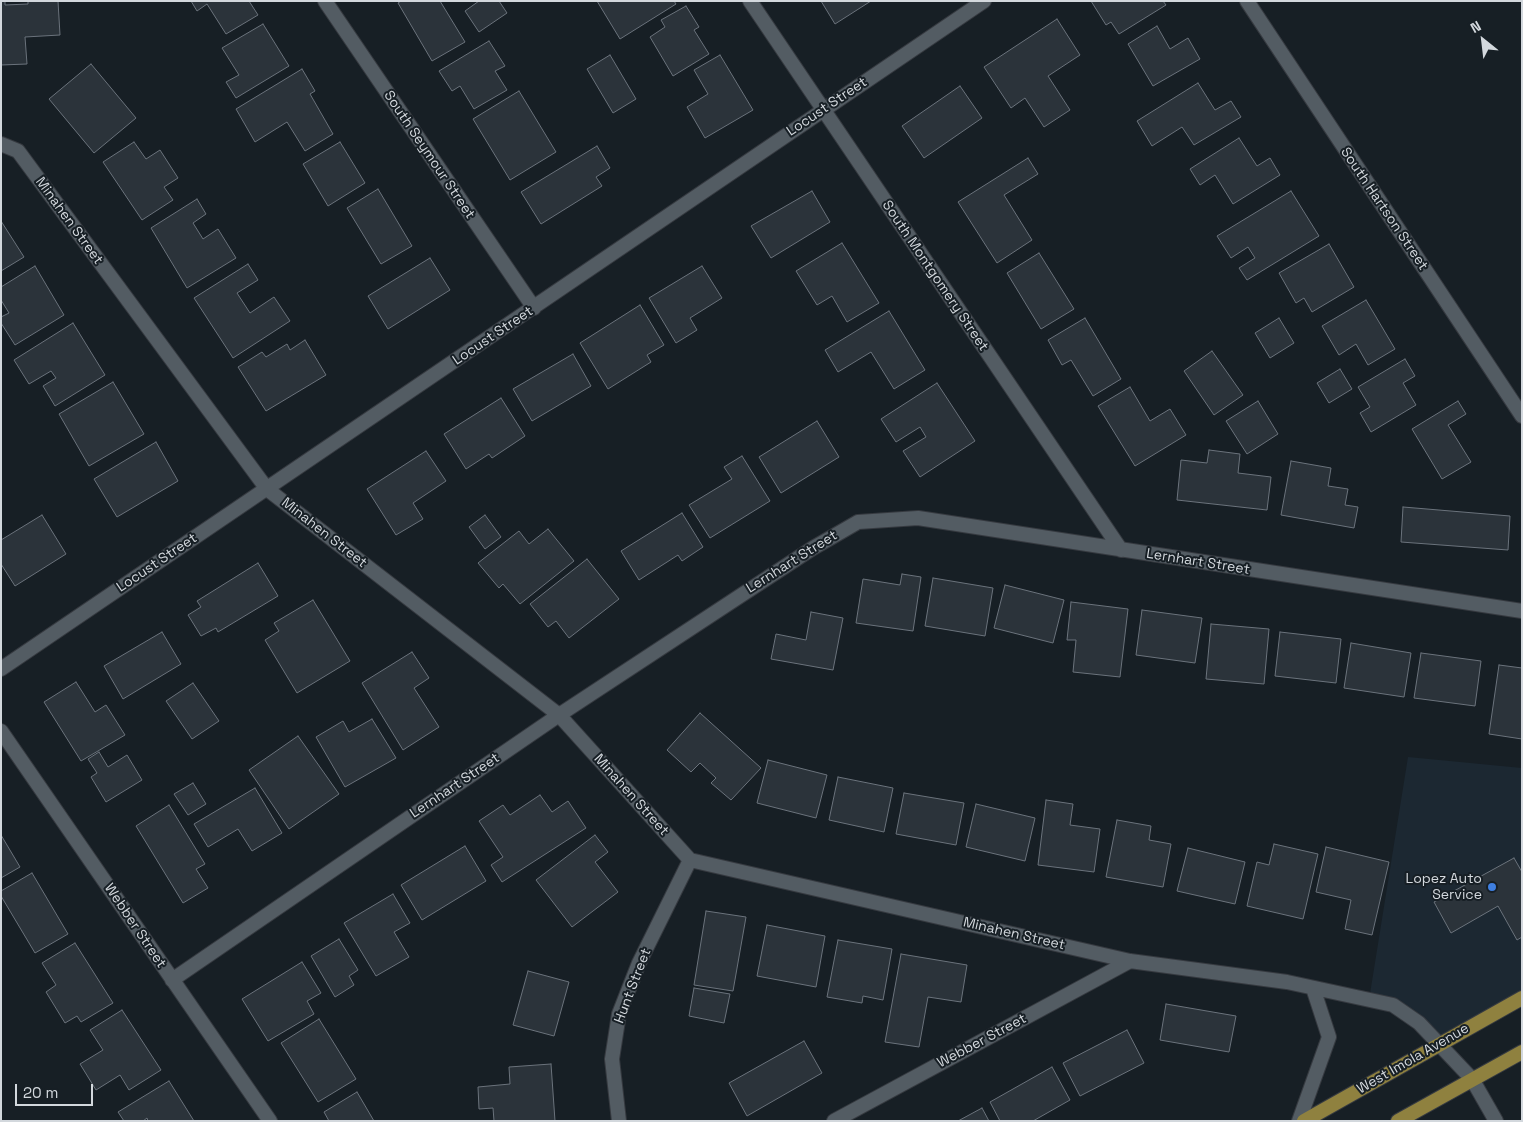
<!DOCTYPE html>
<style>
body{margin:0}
#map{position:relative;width:1523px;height:1122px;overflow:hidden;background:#171f25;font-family:"Space Grotesk",sans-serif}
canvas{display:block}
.frame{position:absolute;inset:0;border:2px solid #d3d8dd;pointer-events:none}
.north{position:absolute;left:1458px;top:15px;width:50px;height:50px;-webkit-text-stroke:4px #171f25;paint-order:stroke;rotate:331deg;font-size:14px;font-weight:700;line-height:20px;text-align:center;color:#d3d8dd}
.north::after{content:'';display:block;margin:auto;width:18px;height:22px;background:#d3d8dd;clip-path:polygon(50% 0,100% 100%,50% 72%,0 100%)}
.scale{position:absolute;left:15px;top:1084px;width:78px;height:22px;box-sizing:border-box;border:2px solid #d3d8dd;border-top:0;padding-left:6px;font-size:15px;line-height:18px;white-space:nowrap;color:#d3d8dd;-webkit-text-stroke:4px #171f25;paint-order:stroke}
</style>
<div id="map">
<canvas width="1523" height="1122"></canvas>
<div class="frame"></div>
<div class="north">N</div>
<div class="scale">20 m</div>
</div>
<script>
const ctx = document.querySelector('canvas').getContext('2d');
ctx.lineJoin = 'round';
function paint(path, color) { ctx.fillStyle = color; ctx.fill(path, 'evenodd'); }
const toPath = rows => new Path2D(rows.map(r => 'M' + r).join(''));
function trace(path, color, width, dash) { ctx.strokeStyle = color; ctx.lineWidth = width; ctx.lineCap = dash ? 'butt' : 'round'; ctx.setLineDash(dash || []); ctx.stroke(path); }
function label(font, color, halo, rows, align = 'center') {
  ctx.font = font + ' "Space Grotesk",sans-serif'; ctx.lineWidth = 4; ctx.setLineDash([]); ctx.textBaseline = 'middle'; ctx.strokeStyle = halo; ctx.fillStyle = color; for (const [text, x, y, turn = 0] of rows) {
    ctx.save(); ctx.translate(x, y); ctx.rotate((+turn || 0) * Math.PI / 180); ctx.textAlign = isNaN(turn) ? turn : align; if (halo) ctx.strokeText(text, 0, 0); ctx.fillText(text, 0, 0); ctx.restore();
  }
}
const built = toPath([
 [1408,757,1522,768,1522,998,1439,1043,1419,1023,1369,1000]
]);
const building = toPath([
 [1,1,5,1,5,5,28,4,28,1,58,1,60,35,25,37,27,64,1,65,1,1],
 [191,1,249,1,258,15,226,34,207,4,197,11,191,1],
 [401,1,440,1,465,42,432,61,398,3,401,1],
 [479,1,499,1,507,13,479,32,465,11,479,1],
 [597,1,674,1,676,4,620,39,597,1],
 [821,1,871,1,835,24,821,1],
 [1091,1,1163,1,1166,5,1119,34,1111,22,1106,25,1091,1],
 [686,6,699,27,694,30,709,54,673,76,650,37,665,27,661,20,686,6],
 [1057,19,1080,55,1048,76,1070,110,1044,127,1025,98,1011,108,984,67,1057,19],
 [263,24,289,66,236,98,226,82,239,75,222,48,263,24],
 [1157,26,1170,49,1188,38,1200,59,1153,86,1128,44,1157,26],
 [489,41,505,66,495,71,507,90,474,109,460,86,452,91,439,71,489,41],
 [610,55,636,99,613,113,587,69,610,55],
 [720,55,753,110,705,138,687,107,708,94,694,70,720,55],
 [91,64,136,118,94,153,49,99,91,64],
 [302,69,315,91,310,94,333,134,305,151,287,122,255,142,236,109,302,69],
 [1198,83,1215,110,1231,101,1241,117,1194,145,1182,127,1152,146,1137,121,1198,83],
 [960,86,982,118,924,158,902,126,960,86],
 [519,91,556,152,510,180,473,119,519,91],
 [1239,138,1257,166,1270,158,1280,175,1233,204,1215,175,1200,185,1190,169,1239,138],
 [134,142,146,159,160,150,178,178,164,187,173,200,142,220,103,162,134,142],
 [340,142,365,183,328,206,303,164,340,142],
 [597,146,610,168,596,177,602,186,541,224,521,192,597,146],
 [1028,158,1038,174,1004,195,1032,240,997,263,958,202,1028,158],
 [378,189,412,246,381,264,347,208,378,189],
 [812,191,830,222,771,258,751,226,812,191],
 [1291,191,1319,236,1247,280,1239,268,1255,258,1248,247,1231,258,1217,236,1291,191],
 [197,199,206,214,193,223,203,239,218,229,236,258,187,288,151,228,197,199],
 [1,221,24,257,1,271,1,221],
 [842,243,879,303,847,322,832,296,817,305,796,271,842,243],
 [1329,244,1354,287,1312,312,1304,298,1296,303,1279,273,1329,244],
 [1039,253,1074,309,1041,329,1007,273,1039,253],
 [430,258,450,290,388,329,368,296,430,258],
 [248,264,258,280,237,293,250,313,274,297,290,321,233,358,194,298,248,264],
 [35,266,64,315,15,345,1,323,1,317,9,313,1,300,1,287,35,266],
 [702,266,722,298,690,318,697,330,676,343,649,298,702,266],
 [1366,300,1395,349,1368,365,1356,344,1339,355,1322,326,1366,300],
 [640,305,664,345,647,355,651,362,608,389,580,343,640,305],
 [889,311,925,370,894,389,871,352,838,372,825,350,889,311],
 [1085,318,1121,379,1093,396,1071,360,1062,365,1048,340,1085,318],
 [1279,318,1294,343,1270,358,1255,333,1279,318],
 [73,323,105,375,55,406,43,386,56,378,51,371,29,384,14,360,73,323],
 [305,340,326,375,266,411,238,367,262,352,266,357,287,344,290,350,305,340],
 [1212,351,1243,395,1214,415,1184,371,1212,351],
 [573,354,591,386,532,421,513,389,573,354],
 [1405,359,1415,376,1403,383,1416,405,1371,432,1360,413,1370,407,1358,387,1405,359],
 [1340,369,1352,389,1329,403,1317,383,1340,369],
 [113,382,144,434,89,466,59,414,113,382],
 [937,383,975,441,920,477,903,451,926,437,920,427,896,442,881,419,937,383],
 [1130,387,1150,421,1170,409,1186,435,1135,466,1098,406,1130,387],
 [501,398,525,436,492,458,489,454,466,469,444,434,501,398],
 [1258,401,1278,434,1247,454,1226,421,1258,401],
 [1458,401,1466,414,1448,425,1471,462,1442,479,1412,429,1458,401],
 [817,421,839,457,781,493,759,457,817,421],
 [156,442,178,481,117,517,94,479,156,442],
 [1209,450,1240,454,1238,473,1271,477,1267,510,1177,500,1181,460,1207,463,1209,450],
 [426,451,446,481,413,503,423,519,396,535,367,489,426,451],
 [742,456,770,501,710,538,689,505,732,479,724,467,742,456],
 [1291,461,1331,468,1328,486,1348,489,1345,505,1358,507,1354,528,1281,515,1291,461],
 [1403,507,1510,516,1508,550,1401,542,1403,507],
 [682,513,703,547,682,561,678,555,639,580,621,551,682,513],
 [42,515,66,554,15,586,1,564,1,540,42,515],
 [485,515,501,537,485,549,469,527,485,515],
 [548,529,574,561,520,604,503,584,499,588,478,563,519,531,529,544,548,529],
 [587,559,619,599,569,638,556,621,548,627,530,604,587,559],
 [258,563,278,596,218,632,216,628,201,636,188,615,201,607,197,601,258,563],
 [902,574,921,577,913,631,856,623,863,579,900,585,902,574],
 [933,578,993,588,985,636,925,626,933,578],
 [1005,585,1064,600,1053,643,994,628,1005,585],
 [313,600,350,661,297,693,265,640,279,631,274,623,313,600],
 [1071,602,1128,609,1120,677,1073,672,1076,640,1067,640,1071,602],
 [1142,610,1202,618,1195,663,1136,655,1142,610],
 [811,612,843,618,833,670,771,659,776,634,806,640,811,612],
 [1211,624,1269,629,1264,684,1206,679,1211,624],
 [162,632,181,664,123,699,104,666,162,632],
 [1280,632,1341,639,1336,683,1275,676,1280,632],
 [1351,643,1411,653,1404,697,1344,688,1351,643],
 [412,652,429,678,414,688,439,727,403,750,362,683,412,652],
 [1421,653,1481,661,1475,706,1414,698,1421,653],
 [1499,665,1522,668,1522,739,1489,734,1499,665],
 [76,682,95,712,106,705,125,735,81,761,44,702,76,682],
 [193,683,219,721,192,739,166,701,193,683],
 [700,713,761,768,731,800,711,783,716,778,700,763,691,772,667,750,700,713],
 [372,719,396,758,345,787,316,737,343,721,349,732,372,719],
 [298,736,339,794,289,829,249,770,298,736],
 [99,752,108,767,127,755,142,780,106,802,91,777,97,773,88,759,99,752],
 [768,760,827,775,816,818,757,803,768,760],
 [838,777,893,788,884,832,829,820,838,777],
 [193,783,206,804,188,815,174,794,193,783],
 [255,788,282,833,252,851,238,829,208,847,194,824,255,788],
 [904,793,964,803,956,845,896,834,904,793],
 [540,795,552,812,568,801,586,828,502,882,491,865,503,857,479,821,503,805,510,815,540,795],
 [1046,800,1073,804,1070,825,1100,829,1094,872,1038,865,1046,800],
 [976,804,1035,818,1025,861,966,847,976,804],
 [169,805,205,864,196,869,208,888,183,903,136,826,169,805],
 [1117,820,1151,826,1149,840,1171,844,1163,887,1106,877,1117,820],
 [1,835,20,867,1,878,1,835],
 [595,835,608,852,595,862,618,892,572,927,536,880,595,835],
 [1274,844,1318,854,1303,919,1247,906,1257,862,1269,865,1274,844],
 [465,846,486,881,422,920,401,885,465,846],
 [1326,847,1389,862,1372,935,1345,929,1351,900,1316,892,1326,847],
 [1188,848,1245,862,1235,904,1177,891,1188,848],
 [1514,858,1522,872,1522,937,1517,940,1498,906,1451,933,1434,902,1514,858],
 [32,873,68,934,35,953,1,896,1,891,32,873],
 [393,894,410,923,394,932,409,957,376,976,344,923,393,894],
 [706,911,746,917,733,991,694,985,706,911],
 [767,925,825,936,816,987,757,976,767,925],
 [339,939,358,970,349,976,354,985,335,997,311,956,339,939],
 [838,940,892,949,883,1000,863,996,862,1003,827,997,838,940],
 [75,943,113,1003,81,1022,77,1016,65,1023,46,992,56,985,42,963,75,943],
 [901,954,967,965,961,1002,928,997,919,1047,885,1042,901,954],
 [302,962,321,993,307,1001,314,1014,268,1041,242,999,302,962],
 [528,971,569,982,554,1036,513,1025,528,971],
 [694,988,730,994,724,1023,689,1016,694,988],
 [1166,1004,1236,1016,1229,1052,1160,1040,1166,1004],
 [122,1010,161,1070,129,1090,120,1075,96,1090,80,1064,103,1050,90,1030,122,1010],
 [319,1019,356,1079,318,1102,281,1043,319,1019],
 [1127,1030,1144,1063,1080,1096,1063,1063,1127,1030],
 [804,1041,822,1073,747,1116,729,1083,804,1041],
 [551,1064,555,1121,494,1121,493,1108,479,1109,478,1087,510,1084,509,1067,551,1064],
 [1052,1067,1070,1100,1033,1121,1000,1121,990,1102,1052,1067],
 [169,1081,194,1121,148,1121,147,1118,143,1121,124,1121,118,1112,169,1081],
 [357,1092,374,1121,329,1121,324,1112,357,1092],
 [982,1108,989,1121,958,1121,982,1108]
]);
const minor = toPath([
 [325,1,534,308],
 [750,1,1121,550],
 [1247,1,1522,416],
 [1,144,18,151,267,489,559,715,690,860,1130,961,1287,982,1393,1005,1419,1023,1472,1079,1496,1121],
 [1,669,984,1],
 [1,731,270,1121],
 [172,980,559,715,813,548,858,522,918,518,1522,611],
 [619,1121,612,1059,619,1014,639,963,690,860],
 [834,1121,1130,961],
 [1299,1121,1329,1037,1313,988]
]);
const primary = toPath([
 [1304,1121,1522,998],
 [1398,1121,1522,1052]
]);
const markers = [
 [1492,887,5,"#3f7fe0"]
];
const streetNames = [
 ["Locust Street",827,107,-34],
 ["South Seymour Street",429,155,56],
 ["South Hartson Street",1384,209,56],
 ["Minahen Street",69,221,54],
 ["South Montgomery Street",935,276,56],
 ["Locust Street",493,336,-34],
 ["Minahen Street",324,533,38],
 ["Lernhart Street",792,562,-32],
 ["Lernhart Street",1198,562,9],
 ["Locust Street",157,563,-34],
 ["Lernhart Street",455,786,-34],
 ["Minahen Street",631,795,48],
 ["Webber Street",135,926,56],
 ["Minahen Street",1014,934,13],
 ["Hunt Street",633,986,-69],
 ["Webber Street",982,1041,-28],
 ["West Imola Avenue",1413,1059,-30]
];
const poiNames = [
 ["Lopez Auto",1482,879],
 ["Service",1482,895]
];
paint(built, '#1c2832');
paint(building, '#2b333a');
trace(building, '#6b737c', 1);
trace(minor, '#363a40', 16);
trace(primary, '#363a40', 16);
trace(minor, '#535c63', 14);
trace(primary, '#8f813f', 14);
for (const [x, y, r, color] of markers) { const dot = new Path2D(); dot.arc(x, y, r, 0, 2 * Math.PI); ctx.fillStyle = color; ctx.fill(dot); trace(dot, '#171f25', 2); }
label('14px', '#d3d8dd', '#171f25', streetNames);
label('14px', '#d3d8dd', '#171f25', poiNames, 'right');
</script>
